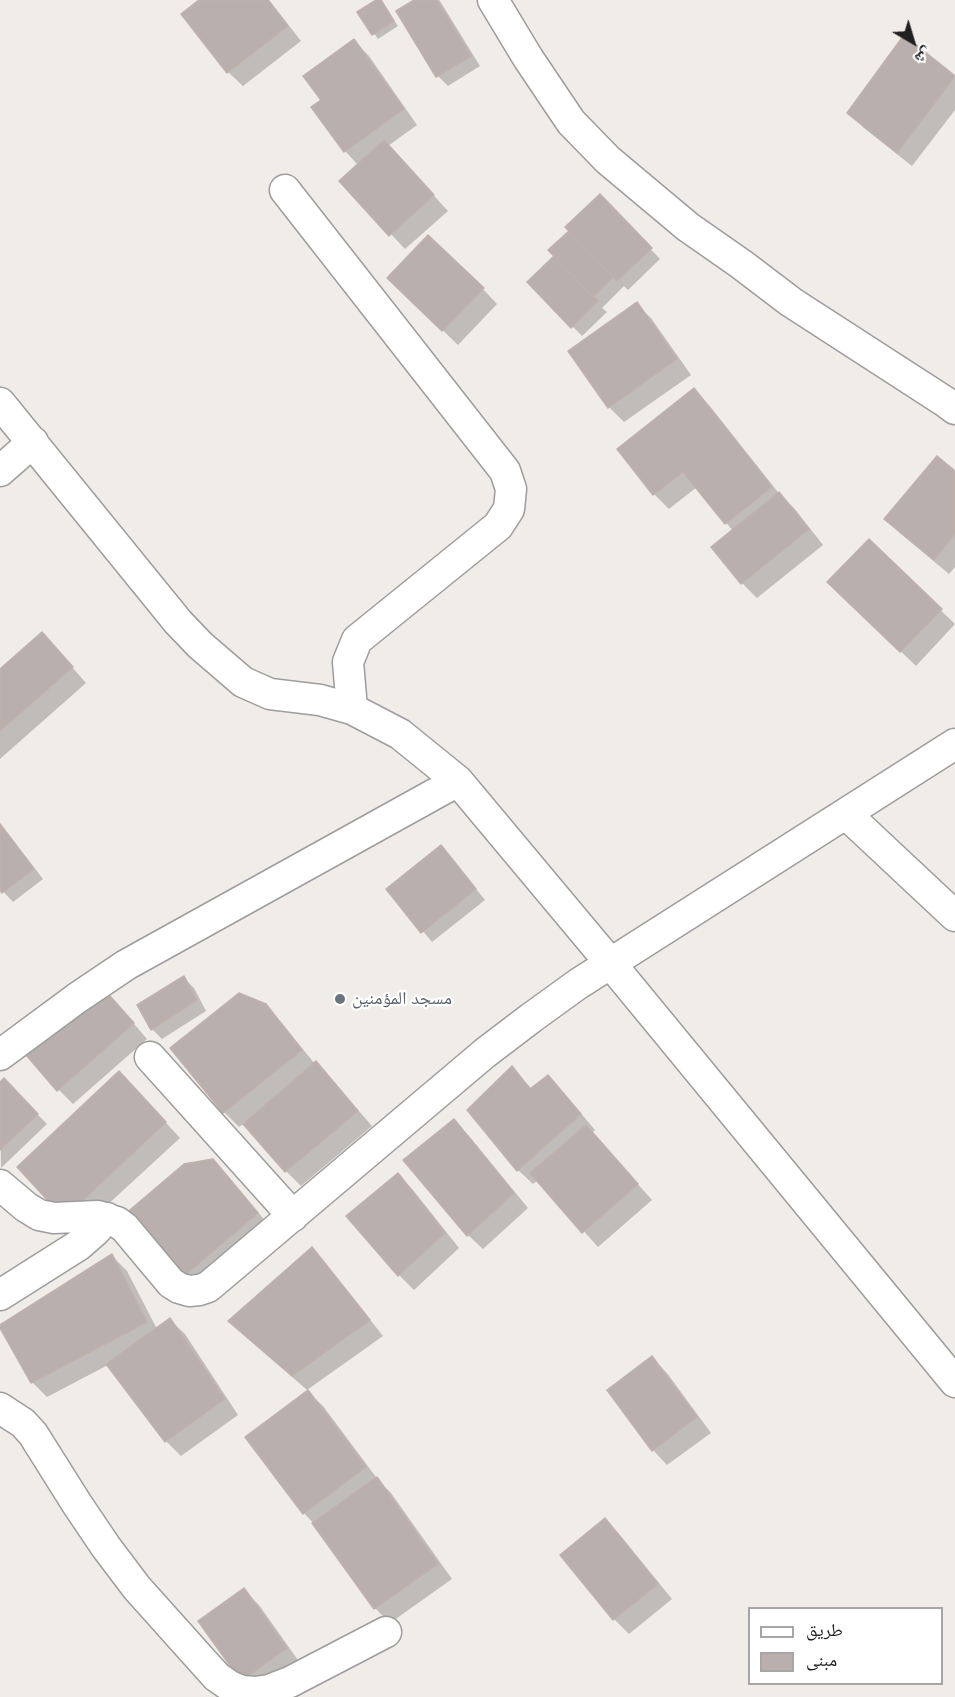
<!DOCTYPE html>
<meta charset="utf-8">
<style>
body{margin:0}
#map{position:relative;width:955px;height:1697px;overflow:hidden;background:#f0ece8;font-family:"PT Sans","Noto Naskh Arabic",sans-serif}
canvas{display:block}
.legend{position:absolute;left:748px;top:1607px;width:195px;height:78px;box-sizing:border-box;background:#fff;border:2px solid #a6a6a6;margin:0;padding:8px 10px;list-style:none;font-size:18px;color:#202020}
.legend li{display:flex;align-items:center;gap:12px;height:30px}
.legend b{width:30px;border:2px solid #a6a6a6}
.north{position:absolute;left:883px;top:12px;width:60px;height:60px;-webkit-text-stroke:4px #fff;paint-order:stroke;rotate:142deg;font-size:16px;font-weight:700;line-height:24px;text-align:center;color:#202020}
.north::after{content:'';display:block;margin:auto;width:21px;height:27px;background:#202020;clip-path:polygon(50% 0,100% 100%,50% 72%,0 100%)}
</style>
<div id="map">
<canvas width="955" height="1697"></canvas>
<ul class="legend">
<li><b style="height:8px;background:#fff"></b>طريق</li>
<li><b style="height:16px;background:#b9b0ad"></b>مبنى</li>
</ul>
<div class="north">ش</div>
</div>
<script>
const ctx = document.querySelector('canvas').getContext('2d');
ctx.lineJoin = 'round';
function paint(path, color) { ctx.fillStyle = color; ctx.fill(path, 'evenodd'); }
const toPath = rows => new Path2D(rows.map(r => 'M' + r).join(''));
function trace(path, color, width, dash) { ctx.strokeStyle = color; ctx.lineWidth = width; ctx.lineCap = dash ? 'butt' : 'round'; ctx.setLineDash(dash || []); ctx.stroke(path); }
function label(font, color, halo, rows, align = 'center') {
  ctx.font = font + ' "PT Sans","Noto Naskh Arabic",sans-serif'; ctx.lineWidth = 4.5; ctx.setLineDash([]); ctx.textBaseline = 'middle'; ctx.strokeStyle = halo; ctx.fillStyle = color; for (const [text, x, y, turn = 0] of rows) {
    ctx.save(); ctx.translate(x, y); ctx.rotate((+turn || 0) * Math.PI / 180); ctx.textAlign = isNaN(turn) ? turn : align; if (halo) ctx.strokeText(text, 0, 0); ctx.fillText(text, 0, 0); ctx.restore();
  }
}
const shadow = toPath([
 [201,0,269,0,301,41,243,86,228,72],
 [379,0,398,26,378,39,359,12],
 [416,0,439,0,440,1,480,66,448,86,438,76,398,12],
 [904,37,955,77,955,110,912,166,864,128,849,113],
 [354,41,369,56,417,125,388,146,448,211,405,249,341,181,358,165,345,151,323,101],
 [600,196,660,259,628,290,624,286,602,308,607,312,582,336,529,282,556,256,571,231],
 [483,289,497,304,458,345,404,293],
 [636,304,651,318,691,375,624,422,609,407,570,351],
 [694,390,709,405,781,496,794,508,823,545,757,598,742,583,713,547,733,531,697,487,669,509,654,494,619,450],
 [955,473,955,567,949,574,901,534,886,519],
 [869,541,955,624,916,666,844,597],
 [56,649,86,683,0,759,0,671],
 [0,823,43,879,13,902,0,888],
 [450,857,485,900,432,942,388,889],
 [184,978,194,988,206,1011,162,1039,152,1029],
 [117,1004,147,1039,73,1104,59,1090],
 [265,1006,280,1021,315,1064,330,1078,372,1126,301,1186,286,1171,245,1123,239,1127,224,1112,173,1048],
 [512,1068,532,1089,548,1077,563,1092,595,1130,592,1133,652,1200,598,1247,538,1180,533,1184,518,1170,469,1110],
 [4,1080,47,1124,1,1168,0,1084],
 [134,1088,180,1138,79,1231,65,1216],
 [454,1121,469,1136,528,1208,483,1249,468,1235],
 [213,1161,228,1176,272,1229,194,1294,179,1280],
 [398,1175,413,1190,459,1248,414,1290,399,1275,348,1216],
 [312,1249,326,1264,383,1336,307,1390,230,1322],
 [112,1256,127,1271,157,1329,170,1320,185,1334,238,1415,181,1456,166,1441,108,1365,47,1397,32,1382],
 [652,1358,667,1373,711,1433,667,1465,653,1450],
 [308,1392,323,1406,379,1481,391,1493,452,1579,390,1623,375,1608,315,1525,304,1513],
 [605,1520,620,1535,672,1599,629,1634,614,1619,562,1555],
 [244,1590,259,1605,300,1663,256,1694,242,1680]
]);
const building = toPath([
 [199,0,268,0,288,26,227,73,181,14,199,0],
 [376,0,381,0,394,21,372,35,357,12,376,0],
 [414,0,437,0,471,56,436,77,396,11,414,0],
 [904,35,955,76,897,153,847,113,904,35],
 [354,39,404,109,344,152,311,107,321,100,303,76,354,39],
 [384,140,434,195,389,236,339,181,384,140],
 [600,194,652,248,617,281,565,227,600,194],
 [569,231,613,277,593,297,548,250,569,231],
 [428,235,484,288,442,331,387,278,428,235],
 [554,256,598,301,571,328,527,282,554,256],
 [637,302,677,359,608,408,568,351,637,302],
 [694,388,772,487,725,524,683,472,653,495,617,449,694,388],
 [937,456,955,471,955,534,934,560,884,519,937,456],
 [779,492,809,529,741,584,711,547,779,492],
 [869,539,942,609,900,652,827,582,869,539],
 [42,632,73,667,0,731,0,669,42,632],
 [0,824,34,869,2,893,0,890,0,824],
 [441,845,476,889,421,933,386,889,441,845],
 [184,976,197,1000,151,1030,137,1005,184,976],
 [102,987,134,1023,57,1091,26,1055,102,987],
 [239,993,266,1004,302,1050,223,1113,170,1048,239,993],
 [316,1061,358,1111,285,1172,243,1124,316,1061],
 [512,1066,530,1089,548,1075,581,1114,517,1171,467,1110,512,1066],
 [119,1071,166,1122,64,1218,17,1167,119,1071],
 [4,1078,38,1114,0,1150,0,1082,4,1078],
 [454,1119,514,1193,467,1236,403,1160,454,1119],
 [586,1125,638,1184,582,1233,530,1173,586,1125],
 [213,1159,258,1213,178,1281,124,1215,184,1164,213,1159],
 [398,1173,445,1233,398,1276,346,1216,398,1173],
 [312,1247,370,1320,292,1376,228,1321,312,1247],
 [112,1254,147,1322,31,1383,0,1328,0,1325,112,1254],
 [170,1318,225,1399,165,1442,106,1364,170,1318],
 [652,1356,697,1417,652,1451,607,1390,652,1356],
 [308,1390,366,1467,303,1514,245,1437,308,1390],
 [377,1477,438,1564,374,1609,312,1523,377,1477],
 [605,1518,658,1584,613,1620,560,1555,605,1518],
 [244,1588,287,1648,241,1681,198,1621,244,1588]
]);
const minor = toPath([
 [493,0,528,58,571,122,608,160,688,227,741,264,791,302,947,403,955,409],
 [285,190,505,471,511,489,509,509,498,526,357,640,348,662,352,709],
 [0,403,178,622,200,645,243,682,270,694,320,700,352,709,400,734,458,781,611,964,955,1382],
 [0,471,33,442],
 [846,814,955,916],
 [0,1055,77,998,126,965,458,781],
 [150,1057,293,1216],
 [0,1185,26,1207,39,1215,54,1218,98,1216,117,1222,125,1228,171,1283,179,1288,189,1291,199,1290,208,1287,485,1053,531,1018,578,984,955,744],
 [0,1295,79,1245,94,1232,107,1218],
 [0,1408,23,1423,33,1434,77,1504,106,1547,137,1588,206,1665,217,1677,230,1686,242,1691,255,1692,269,1690,290,1682,386,1632]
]);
const markers = [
 [340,999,6,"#6b7280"]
];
const worshipNames = [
 ["مسجد المؤمنين",352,999]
];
paint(shadow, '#0003');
paint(building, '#b9b0ad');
trace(building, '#c0b1ab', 1.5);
trace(minor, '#9d9d9d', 33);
trace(minor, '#fff', 30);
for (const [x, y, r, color] of markers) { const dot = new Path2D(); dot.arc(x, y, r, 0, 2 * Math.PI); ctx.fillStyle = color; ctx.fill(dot); trace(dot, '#fff', 2); }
label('18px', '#5b616d', '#fff', worshipNames, 'left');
</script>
